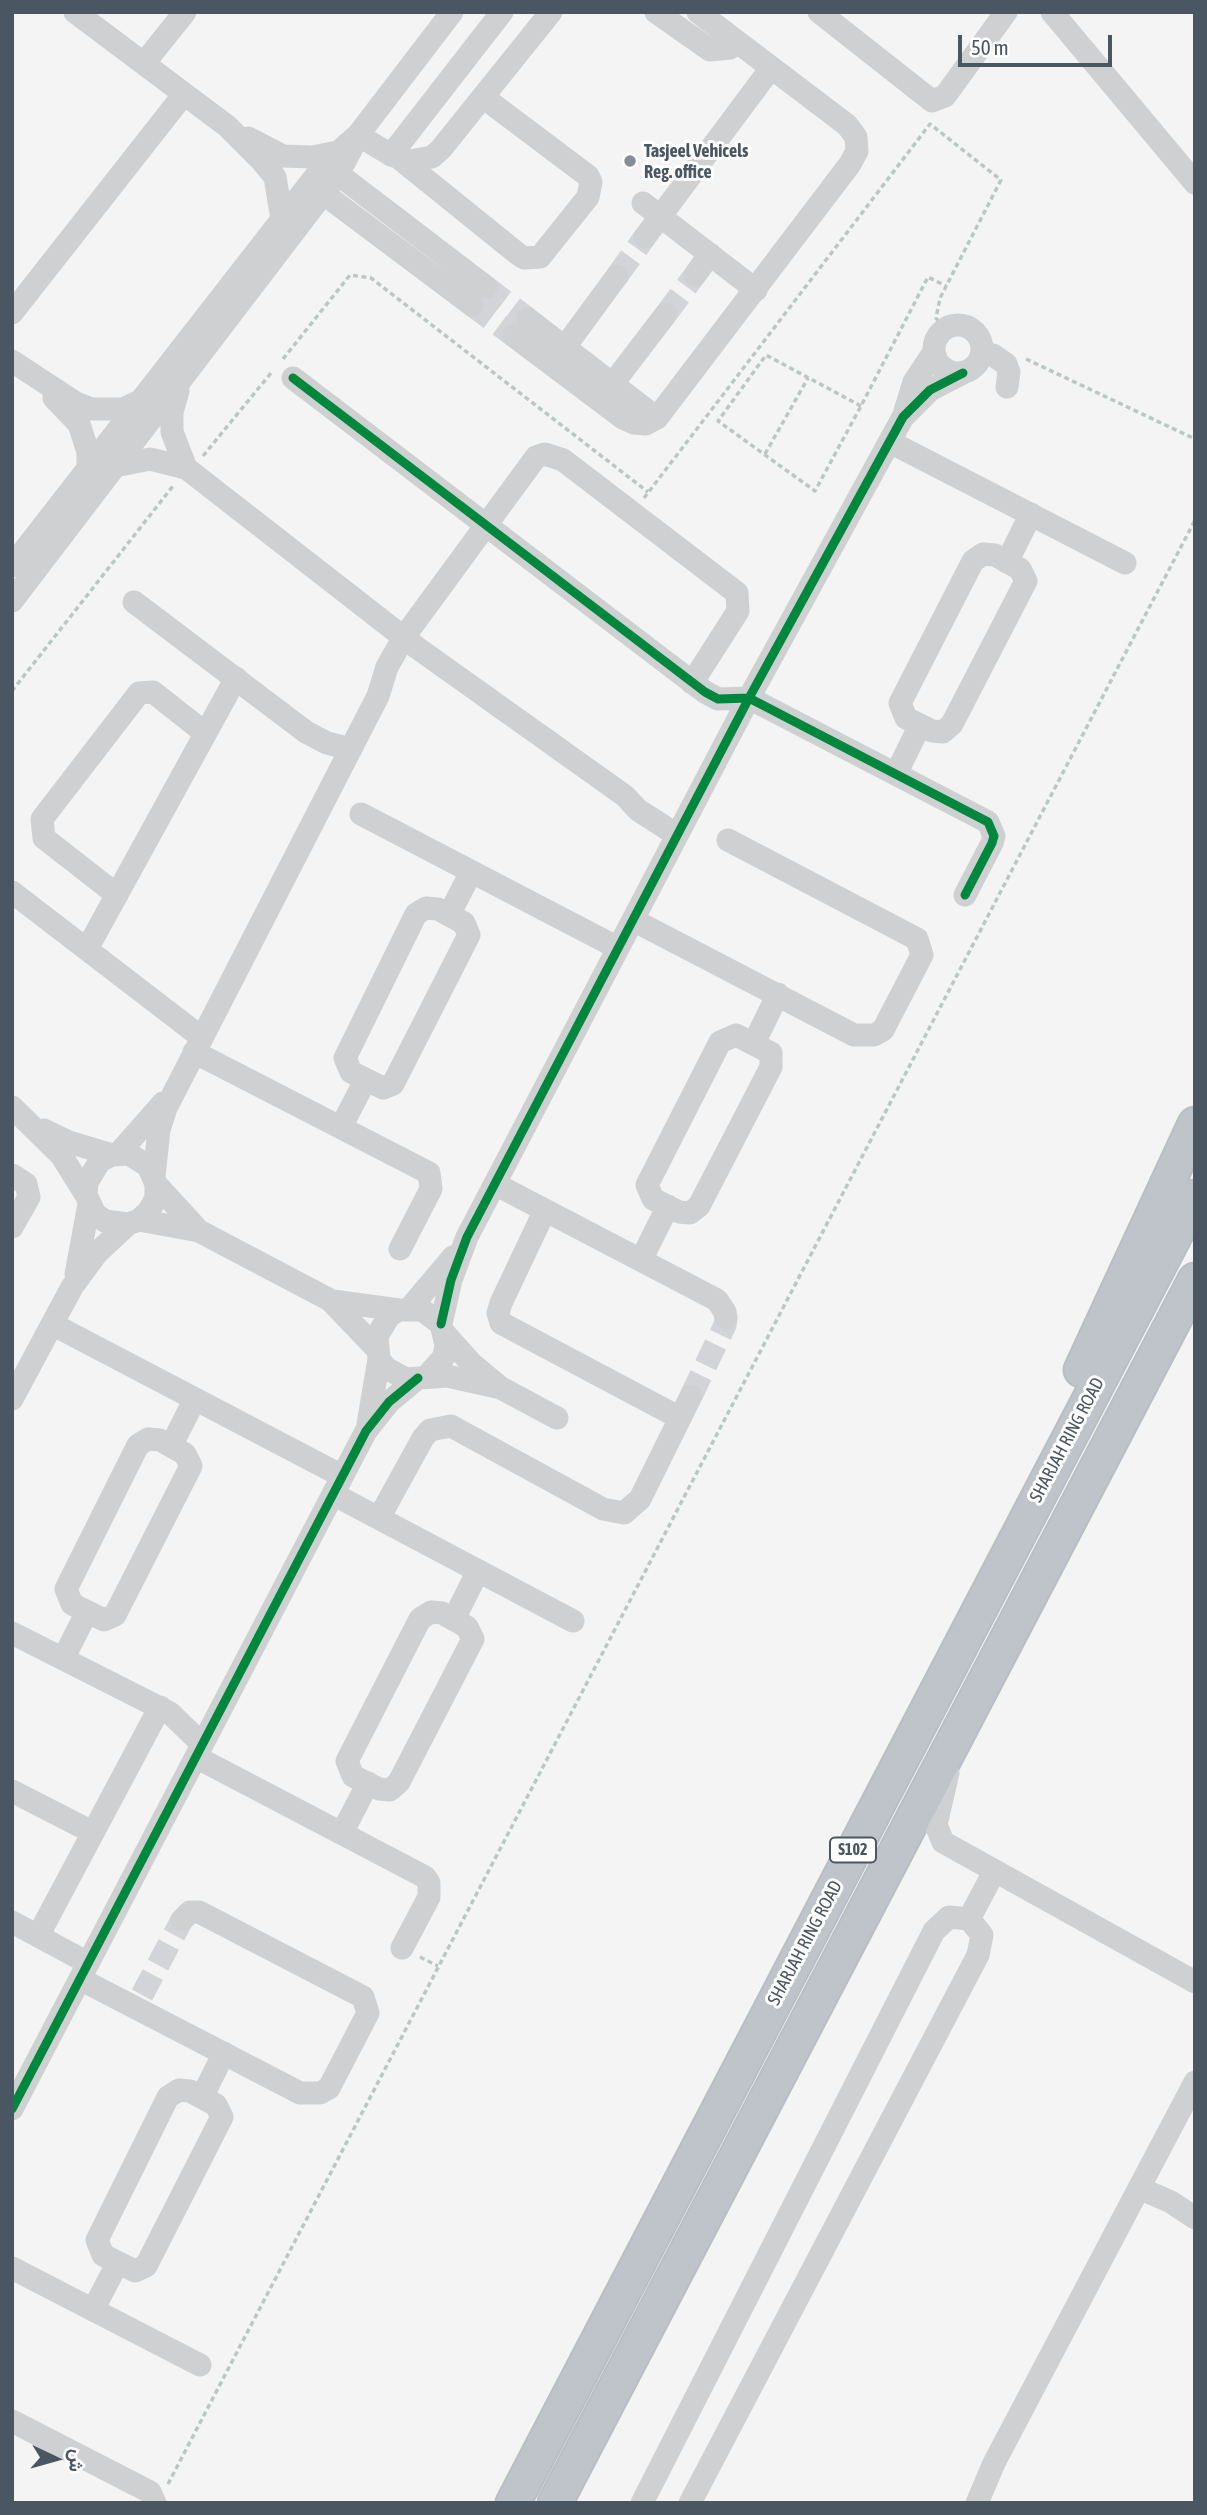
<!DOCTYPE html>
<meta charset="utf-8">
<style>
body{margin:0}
#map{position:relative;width:1207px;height:2515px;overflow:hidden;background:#f4f4f4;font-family:"Asap Condensed",Vazirmatn,sans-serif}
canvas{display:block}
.frame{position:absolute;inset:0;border:14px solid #4a5661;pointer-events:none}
.north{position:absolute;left:21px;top:2424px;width:70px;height:70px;-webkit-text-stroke:5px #fff;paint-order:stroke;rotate:95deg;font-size:19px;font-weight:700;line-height:28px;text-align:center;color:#4a5661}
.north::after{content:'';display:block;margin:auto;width:24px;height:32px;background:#4a5661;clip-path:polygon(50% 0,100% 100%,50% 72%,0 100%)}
.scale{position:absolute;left:958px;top:35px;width:154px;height:32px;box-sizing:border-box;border:4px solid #4a5661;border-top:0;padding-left:9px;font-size:21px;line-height:24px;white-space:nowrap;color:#4a5661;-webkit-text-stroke:5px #fff;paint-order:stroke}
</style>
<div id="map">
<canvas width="1207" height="2515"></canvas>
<div class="frame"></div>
<div class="north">ش</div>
<div class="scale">50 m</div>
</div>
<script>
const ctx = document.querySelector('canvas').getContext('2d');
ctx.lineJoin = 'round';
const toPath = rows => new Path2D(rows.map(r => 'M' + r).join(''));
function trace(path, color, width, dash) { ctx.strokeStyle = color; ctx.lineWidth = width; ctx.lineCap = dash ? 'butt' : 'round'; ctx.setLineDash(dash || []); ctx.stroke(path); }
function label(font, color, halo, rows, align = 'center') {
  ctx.font = font + ' "Asap Condensed",sans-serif'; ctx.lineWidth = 6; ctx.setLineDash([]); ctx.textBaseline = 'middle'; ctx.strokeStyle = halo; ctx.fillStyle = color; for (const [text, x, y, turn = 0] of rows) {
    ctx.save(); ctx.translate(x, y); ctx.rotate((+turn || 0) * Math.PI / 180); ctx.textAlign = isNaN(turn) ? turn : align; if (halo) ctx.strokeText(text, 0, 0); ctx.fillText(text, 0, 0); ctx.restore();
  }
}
const minorTunnel = toPath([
 [617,276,645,237],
 [486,287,528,319],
 [472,305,514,336],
 [666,314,695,275],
 [691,1396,725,1325,726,1318],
 [142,1995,182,1920]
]);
const path = toPath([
 [283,359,350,275,371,278,648,492],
 [1026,359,1195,439],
 [861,406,766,355,718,421,815,491,861,406,928,277,946,286],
 [765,454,808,378],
 [203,456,271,373],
 [644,498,930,124,1001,180,940,298,936,318,944,329],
 [12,691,173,486],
 [420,1957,438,1966],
 [168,2484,1195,520]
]);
const minor = toPath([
 [75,12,227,126,261,160,275,177,282,219],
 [656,12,710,50,730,48,738,43],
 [819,12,932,101,945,96,1006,12],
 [1052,12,1195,183],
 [145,62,185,12],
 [358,135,391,155,410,161,432,157,441,149,551,12],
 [248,138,283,156,313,157,337,152],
 [391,155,502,12],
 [399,158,518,254,524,258,540,257,588,197,591,182,588,176,483,97],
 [338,174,486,287],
 [324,194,472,305],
 [643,203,756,290],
 [645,237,771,68],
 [695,275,710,254],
 [12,313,184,94],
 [528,319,657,418],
 '934 349a24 24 0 1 1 48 0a24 24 0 1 1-48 0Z',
 [514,336,623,418,634,423,646,424,657,418,850,164,857,151,856,137,847,125,698,12],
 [982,352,993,355,1006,364,1009,372,1007,387],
 [556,359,617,276],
 [12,361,76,403,91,409,123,409,138,402],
 [293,378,705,692,718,699,749,698,988,822,994,836,992,843,965,895],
 [178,391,172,412,172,432,186,468],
 [604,395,666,314],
 [54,398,79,424,88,452,88,468],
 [905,411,914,382,934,352],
 [890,442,1125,563],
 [115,466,150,459,186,468,416,647,625,796,638,810,677,835],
 [983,554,995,555,1020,569,1026,581,952,724,943,732,932,731,906,718,900,703,973,561,983,554],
 [1007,562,1031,514],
 [12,566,325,164,358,135,452,12],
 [12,601,338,174,354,144],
 [134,602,306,732,327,743,351,749],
 [896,774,920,725],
 [361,814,618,948],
 [12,892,201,1037],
 [117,895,44,838,42,819,139,693,153,692,205,733],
 [426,908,438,909,464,923,469,935,393,1084,383,1088,351,1072,345,1058,416,914,426,908],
 [449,915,471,872],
 [633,920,854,1035,874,1035,883,1030,922,955,917,939,728,840],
 [87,949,236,678],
 [736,1035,771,1053,771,1067,699,1206,690,1213,679,1212,653,1199,647,1185,720,1042,736,1035],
 [754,1043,778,994],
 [194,1052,429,1173,431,1189,400,1249],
 [12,1107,61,1155,86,1195],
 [341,1127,365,1081],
 [44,1130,69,1142,112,1155],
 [118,1154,163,1103],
 [12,1175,26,1184,29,1197,12,1227],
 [154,1176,159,1130,166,1108,378,696,387,667,404,637,536,457,545,454,563,460,737,593,738,611,692,683],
 [156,1184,199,1231],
 [495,1184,717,1300,725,1312,726,1318],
 [545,1210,501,1303,498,1313,501,1323,680,1418],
 [139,1220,149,1211,156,1198,156,1184,148,1166,129,1154,112,1155,100,1161,87,1182,86,1195,95,1214,105,1221,128,1224,139,1220,199,1231,330,1300,376,1348],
 [641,1260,668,1206],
 [76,1274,89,1204],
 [333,1301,399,1310],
 [410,1308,453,1257],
 [52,1324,342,1476],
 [441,1324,451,1280,467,1237,749,698,903,417,930,390,963,373],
 [445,1334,471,1363,501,1388,557,1418],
 [428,1375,444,1357,446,1345,441,1324,422,1310,399,1310,389,1316,377,1336,379,1359,386,1368,406,1379,447,1376,501,1388],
 [12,1399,72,1287,97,1253,128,1224],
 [368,1424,379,1359],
 [148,1439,160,1440,185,1454,191,1466,115,1615,104,1620,72,1604,66,1589,138,1445,148,1439],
 [171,1446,195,1399],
 [333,1494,573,1621],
 [379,1518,423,1438,430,1430,451,1426,603,1509,624,1513,640,1499,691,1396],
 [431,1612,442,1613,467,1627,473,1639,399,1782,390,1790,379,1789,353,1776,347,1761,420,1619,431,1612],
 [454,1619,478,1571],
 [12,1633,170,1713,202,1744],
 [63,1659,87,1612],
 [196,1757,425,1877,429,1883,429,1897,402,1948],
 [948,1773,936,1825,943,1842,1195,1982],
 [12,1791,92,1832],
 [342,1833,368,1783],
 [969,1919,994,1872],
 [12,1922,88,1963],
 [38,1936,160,1707],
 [80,1979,300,2093,320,2093,329,2088,368,2013,363,1997,199,1912,190,1912,182,1920],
 [179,2090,190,2091,216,2105,222,2117,146,2266,135,2271,103,2255,97,2240,168,2097,179,2090],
 [202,2097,224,2053],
 [12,2109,366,1431,389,1402,418,1378],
 [1139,2188,1171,2202,1195,2218],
 [12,2268,200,2365],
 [93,2310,117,2264],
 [12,2421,150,2492,155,2503],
 [642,2503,934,1931,949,1917,969,1919,982,1935,978,1955,690,2503],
 [977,2503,994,2463,1195,2082]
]);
const highway = toPath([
 [1081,1370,1195,1124],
 [513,2503,1195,1197],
 [555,2503,1195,1280]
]);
const cycleway = toPath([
 [293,378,705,692,718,699,749,698,988,822,994,836,992,843,965,895],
 [441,1324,451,1280,467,1237,749,698,903,417,930,390,963,373],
 [12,2109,366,1431,389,1402,418,1378]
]);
const markers = [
 [630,161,7,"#868d94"]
];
const shields = [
 [853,1850,46]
];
const shieldNames = [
 ["S102",853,1850]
];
const poiNames = [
 ["Tasjeel Vehicels",644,151],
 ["Reg. office",644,172]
];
const streetNames = [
 ["SHARJAH RING ROAD",1067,1440,-62],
 ["SHARJAH RING ROAD",805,1943,-62]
];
trace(minorTunnel, '#d2d4d7', 23, [23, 11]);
trace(highway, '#b9bec3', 37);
trace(path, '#bcc7c4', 3.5, [5, 3.5]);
trace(minor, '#ced0d2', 23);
trace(highway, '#bec4c9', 33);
trace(cycleway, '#00873e', 9);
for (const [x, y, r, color] of markers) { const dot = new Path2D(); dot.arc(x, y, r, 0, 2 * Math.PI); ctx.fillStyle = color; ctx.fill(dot); trace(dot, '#fff', 2.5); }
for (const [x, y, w] of shields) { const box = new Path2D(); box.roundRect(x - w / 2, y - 12.5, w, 25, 5); ctx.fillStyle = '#fff'; ctx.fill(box); trace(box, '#4a5661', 2); }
label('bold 16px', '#4a5661', null, shieldNames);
label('bold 18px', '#4a5661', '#fff', poiNames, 'left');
label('18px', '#4a5661', '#fff', streetNames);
</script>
